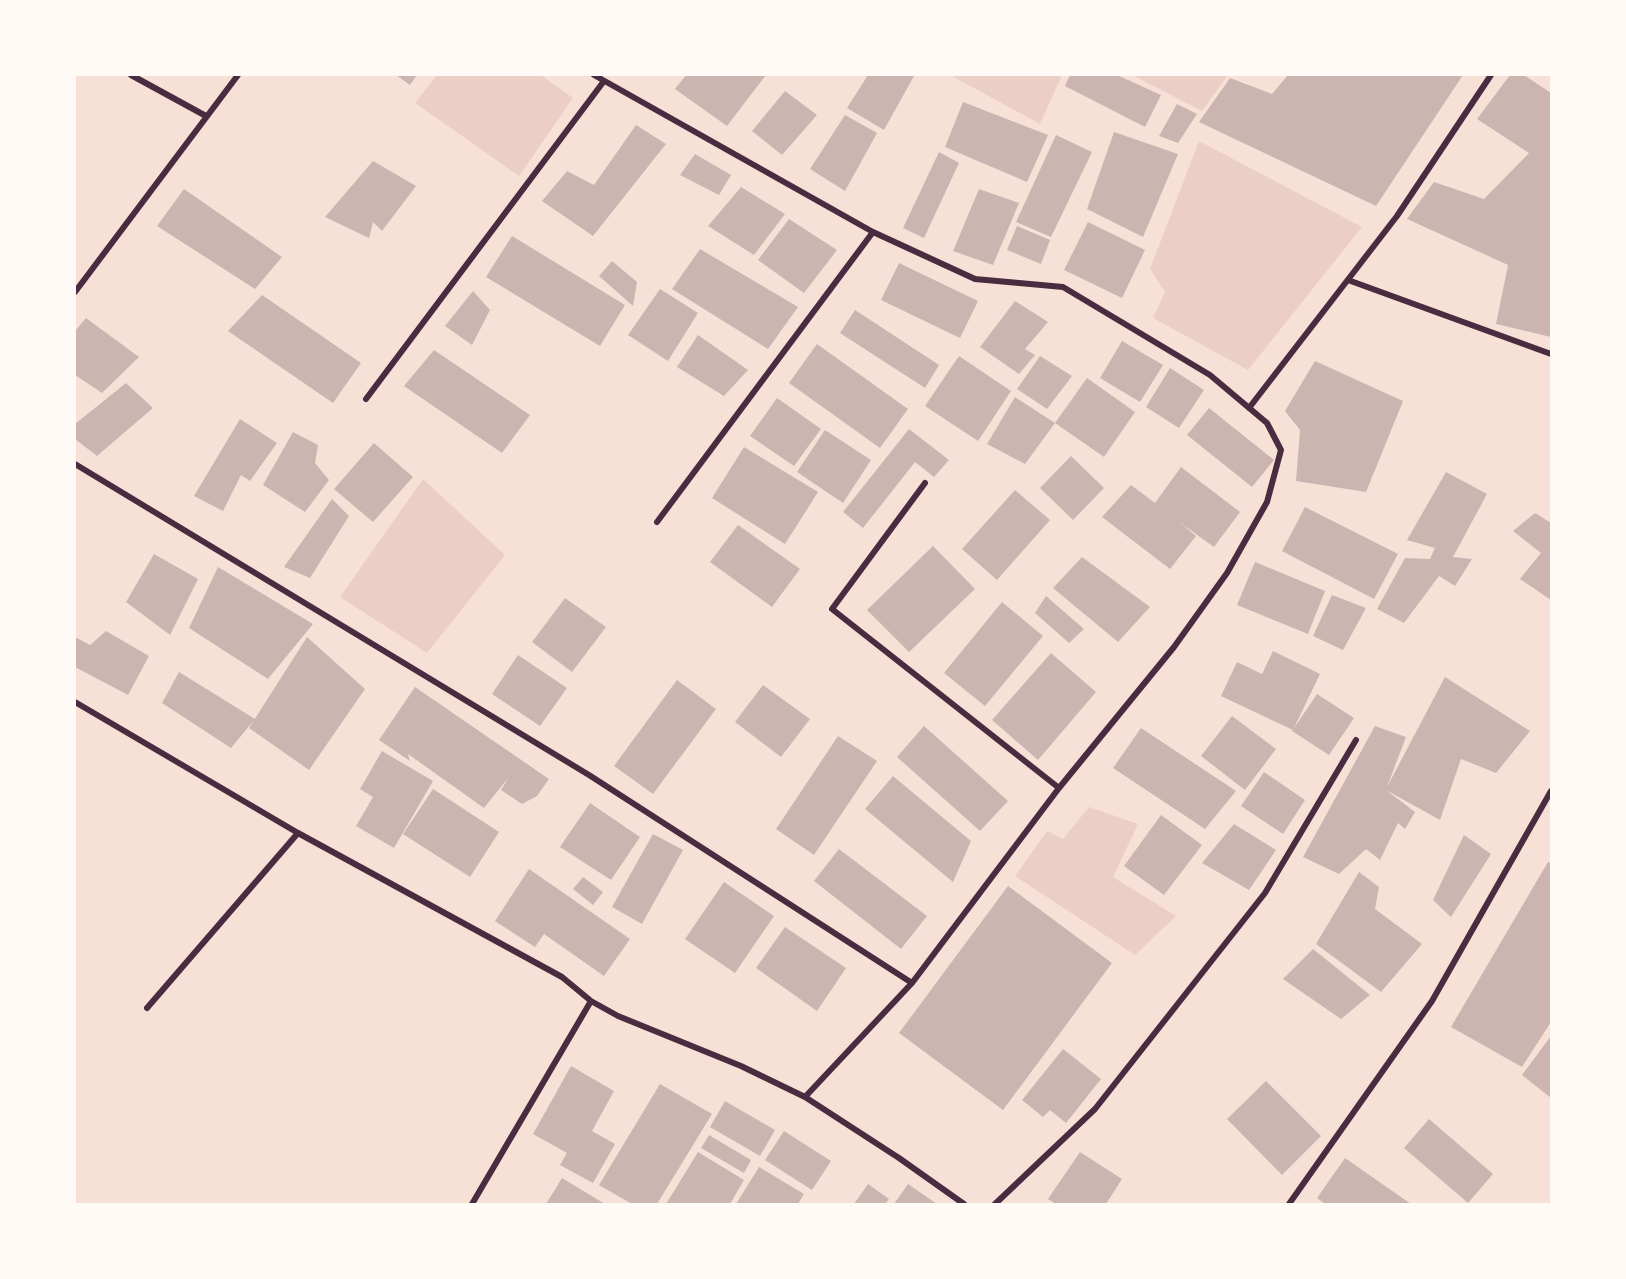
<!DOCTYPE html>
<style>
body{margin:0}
#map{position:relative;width:1626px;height:1279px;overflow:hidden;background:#f7e1d7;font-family:Quicksand,sans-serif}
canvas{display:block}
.frame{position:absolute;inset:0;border:76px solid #fffaf5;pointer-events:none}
</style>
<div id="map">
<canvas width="1626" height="1279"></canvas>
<div class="frame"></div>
</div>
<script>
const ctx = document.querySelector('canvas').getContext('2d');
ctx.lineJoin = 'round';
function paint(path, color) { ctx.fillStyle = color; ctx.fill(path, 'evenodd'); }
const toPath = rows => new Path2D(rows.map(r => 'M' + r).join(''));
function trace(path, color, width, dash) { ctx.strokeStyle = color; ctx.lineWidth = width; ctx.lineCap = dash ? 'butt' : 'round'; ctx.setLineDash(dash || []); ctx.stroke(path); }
const green = toPath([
 [437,75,541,75,573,98,519,176,415,103],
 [950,75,1062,75,1040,124],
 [1132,75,1228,75,1202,111],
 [1199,141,1362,227,1248,370,1153,318,1165,292,1150,269],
 [423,479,505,555,427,653,340,597],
 [1089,807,1138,824,1113,877,1176,916,1135,955,1015,876,1047,831,1063,839]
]);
const building = toPath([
 [396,75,417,75,410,85],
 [686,75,766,75,727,126,675,89],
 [868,75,914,76,884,130,847,108],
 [1070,75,1117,75,1161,95,1145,127,1065,86],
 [1288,75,1463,75,1376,206,1199,122,1230,78,1272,94],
 [1510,75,1524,75,1551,93,1551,337,1496,324,1508,265,1407,219,1434,182,1484,199,1529,153,1477,119],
 [785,91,817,115,782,155,752,131],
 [963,102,1048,135,1027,182,945,147],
 [1177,104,1197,114,1178,143,1159,136],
 [845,115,877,133,845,191,810,169],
 [636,125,666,144,593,236,542,201,567,171,594,185],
 [1114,132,1178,154,1143,237,1087,209],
 [1056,135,1092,152,1051,237,1016,222],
 [939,152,959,163,924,238,903,228],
 [695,154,731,175,719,195,680,175],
 [373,161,416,186,382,231,373,222,369,238,325,217],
 [741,187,785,214,754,255,708,226],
 [184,189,282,257,255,289,157,226],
 [979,189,1019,203,993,265,953,251],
 [789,219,837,250,804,293,758,260],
 [1088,222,1145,250,1122,298,1064,270],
 [1017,226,1050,240,1041,264,1007,250],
 [512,236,625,305,600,346,486,277],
 [700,249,798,307,768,349,672,289],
 [612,261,637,282,633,306,599,276],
 [899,263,978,301,960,338,881,300],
 [660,289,698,313,668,361,628,335],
 [473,291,490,310,472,345,445,326],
 [262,295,361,363,333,403,228,331],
 [1015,301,1048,322,1025,349,1035,355,1019,374,980,347],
 [855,310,939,365,925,388,840,333],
 [86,318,139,357,102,393,75,375,75,331],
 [698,335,748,370,724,396,677,367],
 [1122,341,1163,365,1140,402,1100,378],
 [817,344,908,409,880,448,789,383],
 [434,350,530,415,502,453,404,386],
 [959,356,1011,391,978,441,925,406],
 [1040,356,1072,376,1047,409,1017,389],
 [1315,361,1403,401,1366,492,1296,481,1300,430,1285,411],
 [1170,368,1204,390,1179,428,1146,407],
 [1087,378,1135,412,1104,457,1055,423],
 [126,383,153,408,97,456,75,439,75,424],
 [1015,397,1055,423,1025,464,987,444],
 [777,398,821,429,794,466,750,436],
 [1209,408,1274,460,1252,487,1187,435],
 [240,419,277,443,250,481,241,475,223,511,194,496],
 [909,429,949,460,934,477,915,462,863,528,843,512],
 [825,430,871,460,843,503,797,472],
 [293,432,318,445,315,463,329,480,305,512,263,485],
 [374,443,413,477,373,522,334,489],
 [744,447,818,492,785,544,712,498],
 [1071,456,1104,488,1073,520,1040,488],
 [1181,467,1240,512,1214,547,1179,522,1196,536,1170,569,1102,517,1131,485,1155,503],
 [1446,472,1487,494,1453,557,1472,559,1455,586,1439,576,1404,623,1377,609,1405,558,1430,559,1435,548,1407,540],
 [1015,490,1050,520,997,580,962,549],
 [332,499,349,516,310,578,284,567],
 [1305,507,1398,554,1374,599,1282,551],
 [1535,513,1551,523,1551,600,1520,579,1541,553,1513,531],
 [738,525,800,569,772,607,710,562],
 [933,546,975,589,909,652,867,610],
 [154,554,198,579,170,635,126,602],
 [1082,557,1150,607,1118,642,1053,588],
 [1255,562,1325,591,1308,634,1237,605],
 [218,567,313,624,268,679,189,628],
 [1332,595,1366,608,1343,650,1313,636],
 [1046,596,1084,629,1069,643,1035,613],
 [565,598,606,627,572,672,532,642],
 [1002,602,1043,636,985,706,944,673],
 [106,631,149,656,128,695,75,667,75,637,90,645],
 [307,637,365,689,309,770,249,728],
 [1273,651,1320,674,1293,730,1221,696,1237,662,1262,674],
 [1051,653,1096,692,1038,760,992,720],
 [518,655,567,688,540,726,492,694],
 [179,672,255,719,231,748,162,703],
 [1445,677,1530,731,1496,773,1461,759,1440,820,1386,790,1415,812,1405,829,1398,823,1380,860,1366,849,1339,874,1303,857,1375,726,1406,737,1387,787],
 [677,680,716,709,653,794,614,766],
 [763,685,810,719,781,757,735,722],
 [415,687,549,779,537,796,522,804,501,790,509,777,484,808,408,754,410,761,379,740],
 [1317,694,1354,718,1329,755,1292,731],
 [1232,716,1276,749,1245,790,1201,756],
 [924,726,1008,801,980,831,897,757],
 [1141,728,1236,791,1205,829,1113,768],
 [838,736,877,761,814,855,776,829],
 [382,751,433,781,394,848,356,826,373,797,360,789],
 [1264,772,1305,800,1283,834,1241,806],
 [893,776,971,841,953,882,865,809],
 [433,789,499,832,470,877,403,834],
 [590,803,640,837,611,880,560,847],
 [1161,815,1202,845,1164,895,1124,866],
 [1234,824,1276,850,1249,890,1202,863],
 [653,834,683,850,642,924,612,907],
 [1464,835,1491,854,1451,917,1433,900],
 [839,849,927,916,901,949,814,881],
 [1548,862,1551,864,1551,1022,1522,1067,1451,1027],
 [529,869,630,939,604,976,544,934,535,947,495,921],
 [1359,872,1379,887,1375,909,1422,944,1381,992,1316,944],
 [583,877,603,892,593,905,573,889],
 [724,882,774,916,735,973,685,939],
 [1008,886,1112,963,1003,1110,899,1033],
 [785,927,846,968,817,1011,756,968],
 [1313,949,1370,995,1341,1019,1283,979],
 [1551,1036,1551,1098,1522,1075],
 [1063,1049,1101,1079,1066,1123,1050,1110,1043,1117,1022,1100],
 [571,1066,614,1091,592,1131,615,1144,593,1183,560,1165,567,1153,533,1134],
 [1266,1081,1321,1136,1282,1175,1227,1119],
 [660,1084,712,1114,657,1204,632,1204,599,1185],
 [725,1101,775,1130,760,1156,710,1127],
 [1429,1119,1493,1174,1468,1203,1404,1148],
 [784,1131,831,1161,812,1190,765,1160],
 [709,1135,751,1160,744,1173,701,1148],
 [698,1152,744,1180,730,1204,666,1204],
 [1080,1152,1122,1179,1106,1204,1056,1204,1048,1199],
 [1345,1158,1411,1204,1325,1204,1317,1198],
 [759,1167,804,1194,798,1204,736,1204],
 [562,1178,605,1204,546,1204],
 [868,1184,889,1199,885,1204,854,1204],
 [908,1184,937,1204,894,1204]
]);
const minor = toPath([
 [131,75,206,116],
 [594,75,873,232,975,279,1063,287,1210,375,1267,423,1281,450,1267,502,1227,573,1174,647,1059,788,912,983,805,1097],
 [1348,280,1551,354],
 [75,292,238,75],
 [366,399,604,81],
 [1249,408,1397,216,1491,75],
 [75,464,589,775,912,983],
 [925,483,832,609,1059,788],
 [657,522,873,232],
 [75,702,298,833,562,977,591,1001,618,1016,741,1066,805,1097,899,1158,964,1204],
 [147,1008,298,833],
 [472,1204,591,1001],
 [995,1204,1095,1109,1265,893,1356,740],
 [1289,1204,1432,1001,1551,791]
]);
paint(green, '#ebcfc5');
paint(building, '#ccb4b1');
trace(minor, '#4a2c40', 6);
</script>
